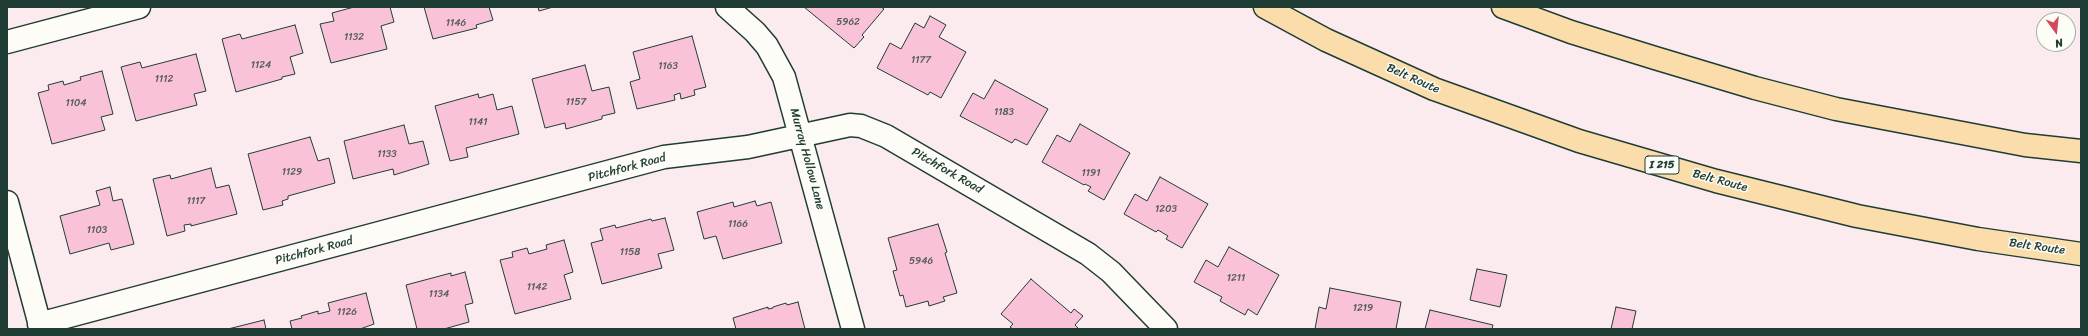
<!DOCTYPE html>
<style>
body{margin:0}
#map{position:relative;width:2088px;height:336px;overflow:hidden;background:#fcebee;font-family:Sriracha,sans-serif}
canvas{display:block}
.frame{position:absolute;inset:0;border:8px solid #1f3d34;pointer-events:none}
.north{position:absolute;left:2036px;top:12px;width:40px;height:40px;box-sizing:border-box;background:#fdfcf7;border:1px solid #a4b0a9;border-radius:50%;rotate:165deg;font-size:11px;font-weight:700;line-height:16px;text-align:center;color:#1f3d34}
.north::after{content:'';display:block;margin:auto;width:14px;height:18px;background:#d1495b;clip-path:polygon(50% 0,100% 100%,50% 72%,0 100%)}
</style>
<div id="map">
<canvas width="2088" height="336"></canvas>
<div class="frame"></div>
<div class="north">N</div>
</div>
<script>
const ctx = document.querySelector('canvas').getContext('2d');
ctx.lineJoin = 'round';
function paint(path, color) { ctx.fillStyle = color; ctx.fill(path, 'evenodd'); }
const toPath = rows => new Path2D(rows.map(r => 'M' + r).join(''));
function trace(path, color, width, dash) { ctx.strokeStyle = color; ctx.lineWidth = width; ctx.lineCap = dash ? 'butt' : 'round'; ctx.setLineDash(dash || []); ctx.stroke(path); }
function label(font, color, halo, rows, align = 'center') {
  ctx.font = font + ' Sriracha,sans-serif'; ctx.lineWidth = 3; ctx.setLineDash([]); ctx.textBaseline = 'middle'; ctx.strokeStyle = halo; ctx.fillStyle = color; for (const [text, x, y, turn = 0] of rows) {
    ctx.save(); ctx.translate(x, y); ctx.rotate((+turn || 0) * Math.PI / 180); ctx.textAlign = isNaN(turn) ? turn : align; if (halo) ctx.strokeText(text, 0, 0); ctx.fillText(text, 0, 0); ctx.restore();
  }
}
const building = toPath([
 [390,7,394,22,381,26,387,49,331,63,320,24,334,21,332,13,354,7,390,7],
 [424,7,489,7,493,20,476,25,477,28,433,39,424,7],
 [538,7,553,7,539,11,538,7],
 [804,7,881,7,884,9,862,35,864,37,854,48,804,7],
 [930,16,946,25,939,37,966,52,941,98,930,92,928,95,877,68,890,43,901,49,915,23,924,28,930,16],
 [295,25,303,53,290,57,295,74,282,77,282,79,236,92,222,39,240,34,242,39,295,25],
 [692,36,706,87,694,90,695,95,681,99,680,93,674,95,675,100,637,109,630,82,640,79,633,52,692,36],
 [196,54,206,91,194,94,197,105,136,121,121,67,140,62,142,68,196,54],
 [585,65,592,91,609,87,615,113,602,116,602,119,566,129,565,123,545,128,532,79,585,65],
 [102,71,113,114,101,117,105,130,52,144,38,93,49,90,48,85,63,81,64,85,81,80,80,77,102,71],
 [995,80,1048,109,1027,145,1015,139,1012,143,960,116,973,93,984,99,995,80],
 [478,94,479,98,493,94,497,110,512,106,519,134,466,148,468,157,450,161,435,106,478,94],
 [1080,124,1130,153,1104,200,1088,191,1091,187,1085,184,1084,185,1042,162,1057,135,1070,142,1080,124],
 [404,125,409,144,423,141,429,164,394,175,393,169,353,179,344,141,404,125],
 [310,137,318,161,329,158,335,183,288,196,288,199,282,201,283,205,263,210,248,154,310,137],
 [211,168,216,188,229,185,237,214,191,226,191,224,184,225,185,231,167,236,153,179,170,175,171,179,211,168],
 [1160,177,1208,204,1182,248,1166,239,1168,236,1158,230,1156,232,1124,214,1135,194,1147,201,1160,177],
 [110,187,113,201,122,199,134,244,111,250,109,243,70,254,60,216,100,205,96,191,110,187],
 [755,201,757,206,771,202,782,243,723,259,716,236,704,239,697,212,733,202,734,207,755,201],
 [665,218,674,250,658,254,662,268,602,284,591,243,603,240,600,229,615,225,616,228,651,219,652,221,665,218],
 [938,224,947,252,945,253,957,293,943,297,945,301,929,306,928,301,906,307,903,295,900,296,893,271,897,270,888,238,938,224],
 [564,240,573,272,564,275,571,299,515,314,500,260,513,257,512,252,527,248,529,254,547,249,546,245,564,240],
 [1229,247,1279,275,1257,315,1248,309,1245,315,1220,301,1222,297,1194,282,1206,260,1218,267,1229,247],
 [1477,269,1507,275,1500,307,1470,300,1477,269],
 [465,272,473,303,465,305,469,322,444,329,417,329,406,285,451,273,451,276,465,272],
 [1031,279,1071,313,1074,309,1083,316,1075,325,1079,329,1013,329,1010,327,1013,324,1001,314,1031,279],
 [1330,288,1401,302,1396,329,1315,329,1319,307,1326,309,1330,288],
 [366,293,374,324,360,329,292,329,290,321,302,318,301,316,318,311,318,314,330,311,328,303,366,293],
 [798,302,805,329,736,329,733,318,768,307,768,309,773,308,773,307,786,303,787,305,798,302],
 [1616,307,1636,311,1632,329,1611,329,1616,307],
 [1430,310,1493,325,1492,329,1425,329,1430,310],
 [264,320,266,329,228,329,264,320]
]);
const minor = toPath([
 [727,7,755,32,767,46,784,77,853,329],
 [7,42,139,7],
 [7,202,41,329],
 [39,324,664,157,748,147,850,125,861,126,886,136,1088,254,1111,272,1166,329]
]);
const motorway = toPath([
 [1265,7,1326,40,1434,89,1579,141,1716,181,1857,216,1978,239,2081,254],
 [1503,7,1571,32,1655,58,1755,88,1836,109,2025,145,2081,151]
]);
const numberNames = [
 ["5962",848,22],
 ["1146",456,23],
 ["1132",354,37],
 ["1177",921,60],
 ["1124",261,65],
 ["1163",668,66],
 ["1112",164,79],
 ["1157",576,102],
 ["1104",76,103],
 ["1183",1004,112],
 ["1141",478,122],
 ["1133",387,154],
 ["1129",292,172],
 ["1191",1091,173],
 ["1117",196,201],
 ["1203",1166,209],
 ["1166",738,224],
 ["1103",97,230],
 ["1158",630,252],
 ["5946",921,261],
 ["1211",1236,278],
 ["1142",537,287],
 ["1134",439,294],
 ["1219",1363,308],
 ["1126",347,312]
];
const shields = [
 [1662,165,34]
];
const shieldNames = [
 ["I 215",1662,165]
];
const streetNames = [
 ["Belt Route",1413,79,24],
 ["Murray Hollow Lane",807,159,75],
 ["Pitchfork Road",627,168,-15],
 ["Pitchfork Road",947,171,30],
 ["Belt Route",1720,181,15],
 ["Belt Route",2037,247,8],
 ["Pitchfork Road",314,251,-15]
];
paint(building, '#fac2d8');
trace(building, '#1f3d34', 1);
trace(minor, '#1f3d34', 25);
trace(motorway, '#1f3d34', 25);
trace(minor, '#fdfcf7', 22);
trace(motorway, '#faddab', 22);
label('10px', '#565e5d', null, numberNames);
for (const [x, y, w] of shields) { const box = new Path2D(); box.roundRect(x - w / 2, y - 9, w, 18, 3); ctx.fillStyle = '#fdfcf7'; ctx.fill(box); trace(box, '#1f3d34', 1); }
label('bold 11px', '#1f3d34', null, shieldNames);
label('12px', '#1f3d34', '#fdfcf7', streetNames);
</script>
